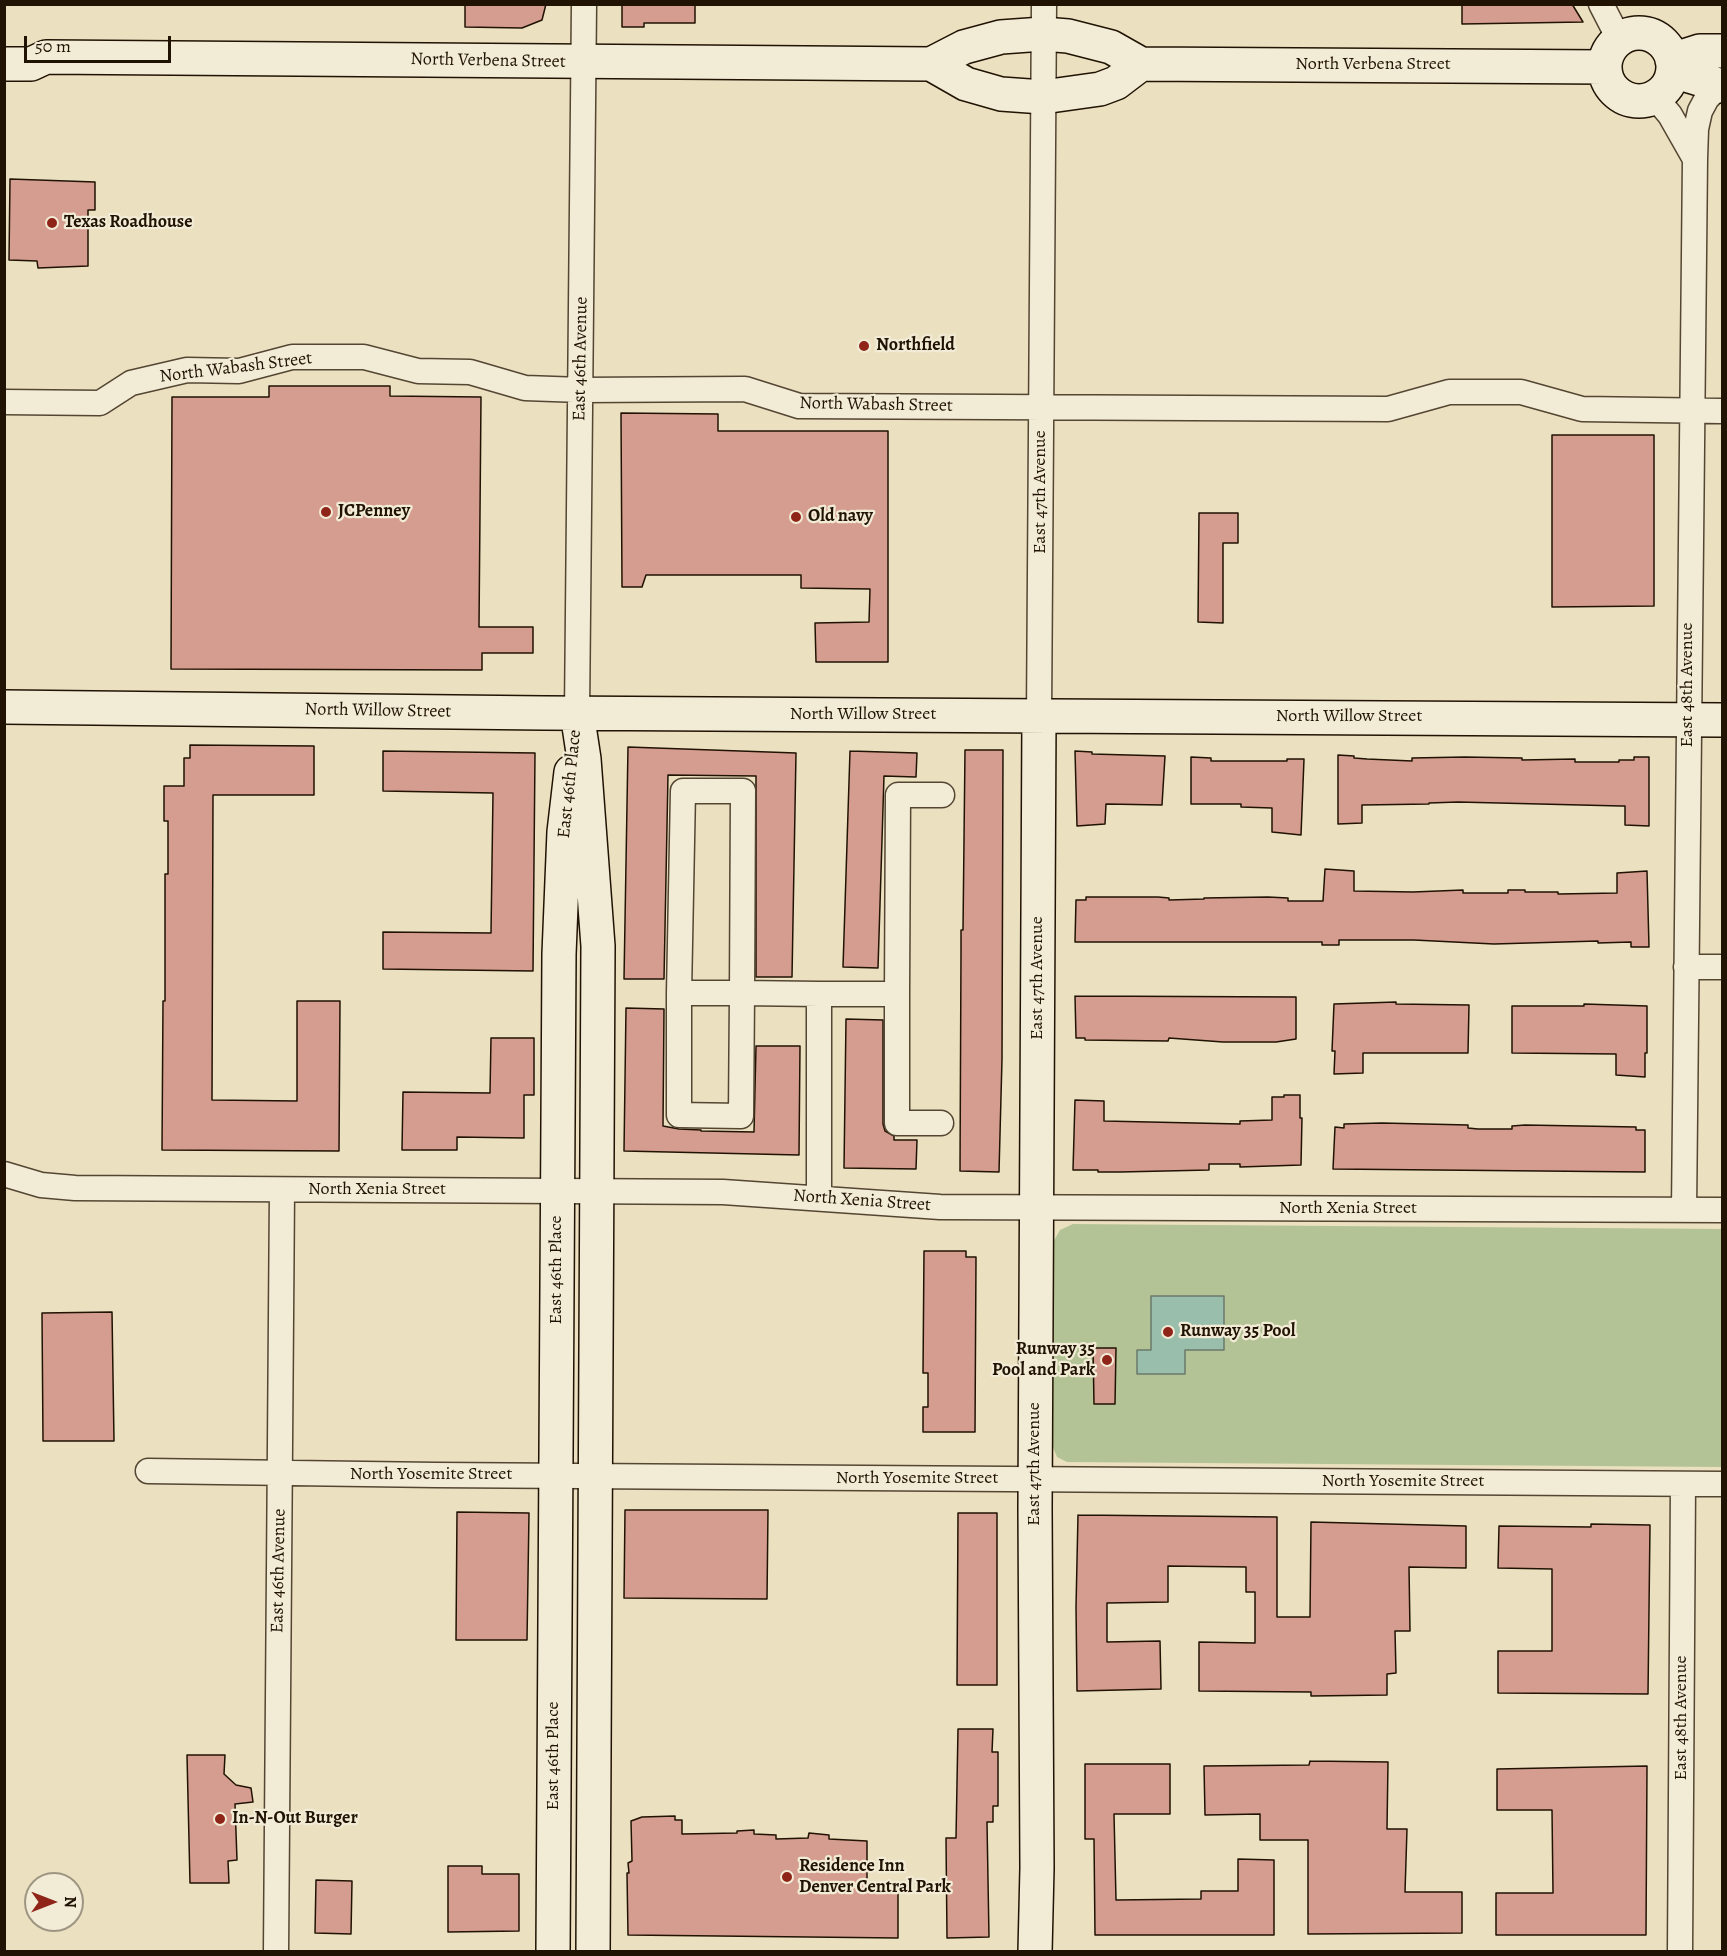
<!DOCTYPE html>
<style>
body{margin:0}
#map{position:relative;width:1727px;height:1956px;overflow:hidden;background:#ebe0c0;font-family:Alegreya,serif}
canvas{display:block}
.frame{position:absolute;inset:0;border:6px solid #211303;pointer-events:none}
.north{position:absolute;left:24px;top:1872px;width:60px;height:60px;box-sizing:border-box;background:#f2ebd6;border:2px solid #9e9582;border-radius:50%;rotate:90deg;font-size:16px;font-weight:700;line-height:24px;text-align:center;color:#211303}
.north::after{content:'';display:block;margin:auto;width:21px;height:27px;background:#8f2418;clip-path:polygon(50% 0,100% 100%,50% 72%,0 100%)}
.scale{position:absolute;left:24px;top:36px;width:147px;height:27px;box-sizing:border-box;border:3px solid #211303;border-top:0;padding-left:8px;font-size:18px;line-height:21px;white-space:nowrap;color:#211303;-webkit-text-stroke:4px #f2ebd6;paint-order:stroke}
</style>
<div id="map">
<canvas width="1727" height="1956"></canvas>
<div class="frame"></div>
<div class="north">N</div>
<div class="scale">50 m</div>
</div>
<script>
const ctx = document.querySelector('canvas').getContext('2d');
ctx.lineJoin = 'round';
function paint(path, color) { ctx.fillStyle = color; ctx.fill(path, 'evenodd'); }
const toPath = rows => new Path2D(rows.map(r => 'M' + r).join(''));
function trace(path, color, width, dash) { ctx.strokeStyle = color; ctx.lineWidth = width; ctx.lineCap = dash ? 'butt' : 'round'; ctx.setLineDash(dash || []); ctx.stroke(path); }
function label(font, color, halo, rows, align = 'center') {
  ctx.font = font + ' Alegreya,serif'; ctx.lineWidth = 4.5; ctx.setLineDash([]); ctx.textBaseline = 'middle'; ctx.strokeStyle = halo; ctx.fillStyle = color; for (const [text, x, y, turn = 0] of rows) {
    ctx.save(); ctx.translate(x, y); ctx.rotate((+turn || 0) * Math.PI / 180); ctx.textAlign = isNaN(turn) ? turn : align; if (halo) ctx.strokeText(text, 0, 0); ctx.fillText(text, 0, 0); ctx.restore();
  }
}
const green = toPath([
 [1073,1224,1722,1229,1722,1467,1067,1462,1057,1457,1052,1445,1052,1244,1060,1230]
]);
const water = toPath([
 [1151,1296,1224,1296,1224,1350,1185,1350,1185,1374,1137,1374,1137,1350,1151,1350,1151,1296]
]);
const building = toPath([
 [465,4,546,4,542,20,522,28,465,27,465,4],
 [622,4,695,4,695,23,644,23,644,27,622,27,622,4],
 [1462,4,1572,4,1583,22,1462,24,1462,4],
 [10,179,95,182,95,210,88,210,88,266,38,268,37,261,9,260,10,179],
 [269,386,390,386,390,396,481,397,479,627,533,627,533,653,482,653,482,670,171,669,172,397,269,397,269,386],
 [621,413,718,414,718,431,888,431,888,662,816,662,815,623,869,622,870,589,801,588,801,575,646,575,642,587,622,587,621,413],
 [1552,435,1654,435,1654,606,1552,607,1552,435],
 [1199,513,1238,513,1238,543,1223,543,1223,623,1198,622,1199,513],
 [190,745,314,746,314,795,213,795,212,1100,297,1101,297,1001,340,1001,339,1151,162,1150,163,1001,165,1001,165,874,168,874,168,821,164,821,164,786,184,786,184,758,190,758,190,745],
 [628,747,796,753,792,977,756,977,756,776,668,775,664,979,624,979,628,747],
 [965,750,1003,750,1002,1059,999,1172,960,1171,961,953,961,930,963,930,965,750],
 [383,751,535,753,533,971,383,969,383,932,491,933,493,793,383,791,383,751],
 [850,751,917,753,916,777,884,776,878,968,843,967,850,751],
 [1075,751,1092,752,1092,754,1165,756,1162,805,1106,804,1105,824,1077,826,1075,751],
 [1338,755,1354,756,1354,758,1367,759,1412,761,1412,758,1465,757,1522,758,1522,760,1575,759,1575,762,1619,762,1619,760,1634,760,1634,757,1649,757,1649,826,1625,825,1625,806,1621,806,1458,802,1429,803,1429,804,1362,805,1362,823,1338,824,1338,755],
 [1191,757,1211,758,1211,761,1287,761,1287,759,1304,759,1301,835,1272,832,1272,808,1241,807,1241,804,1191,804,1191,757],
 [1325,869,1354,871,1354,891,1413,892,1463,890,1463,893,1508,893,1508,890,1525,890,1525,892,1558,892,1558,894,1617,893,1617,873,1647,871,1649,947,1631,947,1631,942,1598,943,1598,941,1494,944,1414,940,1339,940,1339,945,1322,945,1322,942,1075,942,1076,900,1086,900,1086,897,1158,897,1169,898,1169,900,1204,899,1204,898,1268,897,1288,898,1288,901,1323,901,1325,869],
 [1075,996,1296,997,1296,1039,1276,1042,1223,1042,1169,1038,1168,1041,1085,1040,1085,1038,1076,1038,1075,996],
 [1396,1002,1396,1004,1469,1005,1468,1053,1363,1053,1363,1073,1334,1074,1335,1051,1332,1051,1334,1004,1396,1002],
 [1584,1004,1647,1006,1647,1053,1645,1053,1645,1077,1616,1075,1616,1054,1512,1053,1512,1006,1584,1006,1584,1004],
 [626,1008,664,1009,663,1126,679,1129,701,1130,701,1131,754,1132,756,1046,800,1046,799,1155,624,1151,626,1008],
 [846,1019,883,1020,883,1124,885,1131,894,1136,894,1140,917,1140,916,1169,844,1168,846,1019],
 [491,1038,534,1038,534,1095,524,1095,524,1138,457,1137,457,1150,402,1150,403,1092,490,1093,491,1038],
 [1284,1095,1300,1095,1300,1118,1302,1118,1301,1165,1240,1167,1240,1164,1209,1164,1209,1170,1120,1172,1098,1172,1098,1170,1073,1170,1075,1100,1104,1101,1104,1121,1240,1124,1240,1121,1272,1120,1272,1097,1284,1097,1284,1095],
 [1382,1123,1468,1125,1468,1128,1478,1129,1512,1129,1512,1126,1525,1125,1636,1127,1636,1130,1645,1130,1645,1172,1333,1169,1335,1127,1344,1128,1344,1124,1382,1123],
 [924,1251,966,1251,966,1257,976,1257,975,1432,923,1432,923,1407,928,1407,928,1373,923,1373,924,1251],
 [112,1312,114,1441,43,1441,42,1313,112,1312],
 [1093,1348,1116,1348,1115,1404,1094,1404,1093,1348],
 [625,1510,768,1510,767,1599,624,1598,625,1510],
 [457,1512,529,1513,527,1640,456,1640,457,1512],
 [958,1513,997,1513,997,1685,957,1685,958,1513],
 [1078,1515,1277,1517,1277,1617,1310,1617,1311,1522,1466,1526,1466,1568,1409,1567,1410,1631,1395,1631,1396,1673,1387,1674,1387,1695,1311,1696,1311,1692,1199,1691,1199,1642,1255,1643,1255,1592,1246,1592,1246,1567,1168,1566,1168,1602,1107,1603,1107,1642,1160,1641,1161,1689,1077,1691,1076,1607,1078,1515],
 [1591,1524,1650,1525,1648,1694,1498,1693,1498,1651,1552,1651,1552,1569,1498,1568,1499,1526,1591,1527,1591,1524],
 [958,1729,993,1729,992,1752,998,1752,998,1806,993,1806,993,1822,987,1822,989,1937,947,1938,946,1838,956,1838,958,1729],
 [187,1755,225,1755,224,1774,236,1785,251,1788,253,1802,235,1804,237,1860,228,1861,229,1883,190,1883,187,1755],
 [1310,1761,1388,1762,1387,1829,1407,1829,1405,1892,1462,1892,1462,1933,1308,1934,1308,1840,1260,1840,1260,1814,1205,1815,1204,1766,1309,1765,1310,1761],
 [1085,1764,1170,1764,1170,1814,1114,1814,1116,1900,1201,1899,1201,1891,1238,1891,1238,1859,1274,1860,1274,1935,1095,1935,1094,1839,1085,1839,1085,1764],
 [1647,1766,1646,1935,1496,1935,1496,1893,1553,1893,1552,1810,1497,1810,1497,1769,1647,1766],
 [675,1816,675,1820,682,1820,682,1834,737,1833,737,1831,754,1830,754,1834,776,1835,776,1839,808,1838,809,1833,829,1835,829,1839,867,1841,867,1888,898,1888,898,1938,628,1935,627,1873,629,1873,628,1863,632,1861,631,1821,642,1817,675,1816],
 [448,1866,482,1866,482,1874,519,1874,519,1931,448,1932,448,1866],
 [316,1880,352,1881,351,1934,315,1933,316,1880]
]);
const street = toPath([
 [1601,4,1619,39],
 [1655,97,1670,115,1695,159],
 [4,402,100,403,131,383,187,370,239,371,292,357,364,357,418,371,470,372,525,388,581,390,745,389,799,406,1388,409,1449,392,1521,392,1582,409,1722,411],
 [577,713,584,4],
 [1039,716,1044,4],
 [1686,967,1722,967],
 [679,993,683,791,743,791,742,993,741,1116,679,1115,679,993,742,993,819,994,819,1198],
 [819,994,897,994,897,1123,941,1123],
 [897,994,898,795,942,795],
 [4,1174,41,1185,75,1188,723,1192,940,1207,1722,1210],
 [1684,1210,1695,159,1696,129,1700,111,1707,98,1720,86],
 [148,1471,436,1475,1722,1484],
 [276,1952,282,1190],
 [1680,1952,1683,1484]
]);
const secondary = toPath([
 '1605 67a34 34 0 1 1 68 0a34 34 0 1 1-68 0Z',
 [1672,60,1700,51,1722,51],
 [4,64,31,64,46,57,931,64,964,47,1001,37,1043,34,1068,36,1111,47,1141,64,1605,67],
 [931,64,966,84,1001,94,1043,97,1100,89,1116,83,1141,64],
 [1673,71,1722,86],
 [4,707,544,713,1722,720],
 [577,713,584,759,598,946,593,1952],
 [553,1952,559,954,564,832,571,772],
 [1035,1952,1037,1868,1035,1508,1039,716]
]);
const markers = [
 [52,223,6,"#8f2418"],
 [864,346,6,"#8f2418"],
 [326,512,6,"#8f2418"],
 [796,517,6,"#8f2418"],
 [1168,1332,6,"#8f2418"],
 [1107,1360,6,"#8f2418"],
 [220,1819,6,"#8f2418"],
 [787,1877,6,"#8f2418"]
];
const streetNames = [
 ["North Verbena Street",488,61,1],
 ["North Verbena Street",1373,65],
 ["East 46th Avenue",581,359,-89],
 ["North Wabash Street",236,368,-7],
 ["North Wabash Street",876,405,1],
 ["East 47th Avenue",1041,492,-90],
 ["East 48th Avenue",1688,685,-90],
 ["North Willow Street",378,711,1],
 ["North Willow Street",863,715],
 ["North Willow Street",1349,717],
 ["East 46th Place",570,784,-84],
 ["East 47th Avenue",1038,978,-90],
 ["North Xenia Street",377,1190],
 ["North Xenia Street",862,1201,4],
 ["North Xenia Street",1348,1209],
 ["East 46th Place",557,1270,-90],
 ["East 47th Avenue",1035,1464,-90],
 ["North Yosemite Street",431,1475],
 ["North Yosemite Street",917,1479],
 ["North Yosemite Street",1403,1482],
 ["East 46th Avenue",279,1571,-89],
 ["East 48th Avenue",1682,1718,-90],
 ["East 46th Place",554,1756,-90]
];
const poiNames = [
 ["Texas Roadhouse",64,223],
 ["Northfield",876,346],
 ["JCPenney",338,512],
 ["Old navy",808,517],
 ["Runway 35 Pool",1180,1332],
 ["Runway 35",1095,1350,"right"],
 ["Pool and Park",1095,1371,"right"],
 ["In-N-Out Burger",232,1819],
 ["Residence Inn",799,1867],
 ["Denver Central Park",799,1888]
];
paint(green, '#b4c395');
paint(water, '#99beac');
trace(water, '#697a68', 1.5);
paint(building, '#d59d8f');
trace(building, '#211303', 1.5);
trace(street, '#544632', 27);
trace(secondary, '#211303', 36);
trace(street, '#f2ebd6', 24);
trace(secondary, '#f2ebd6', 33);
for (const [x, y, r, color] of markers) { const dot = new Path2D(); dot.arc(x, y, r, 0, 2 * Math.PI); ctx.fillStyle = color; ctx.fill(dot); trace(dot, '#f2ebd6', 2); }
label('18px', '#211303', '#f2ebd6', streetNames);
label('bold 18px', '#211303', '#f2ebd6', poiNames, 'left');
</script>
